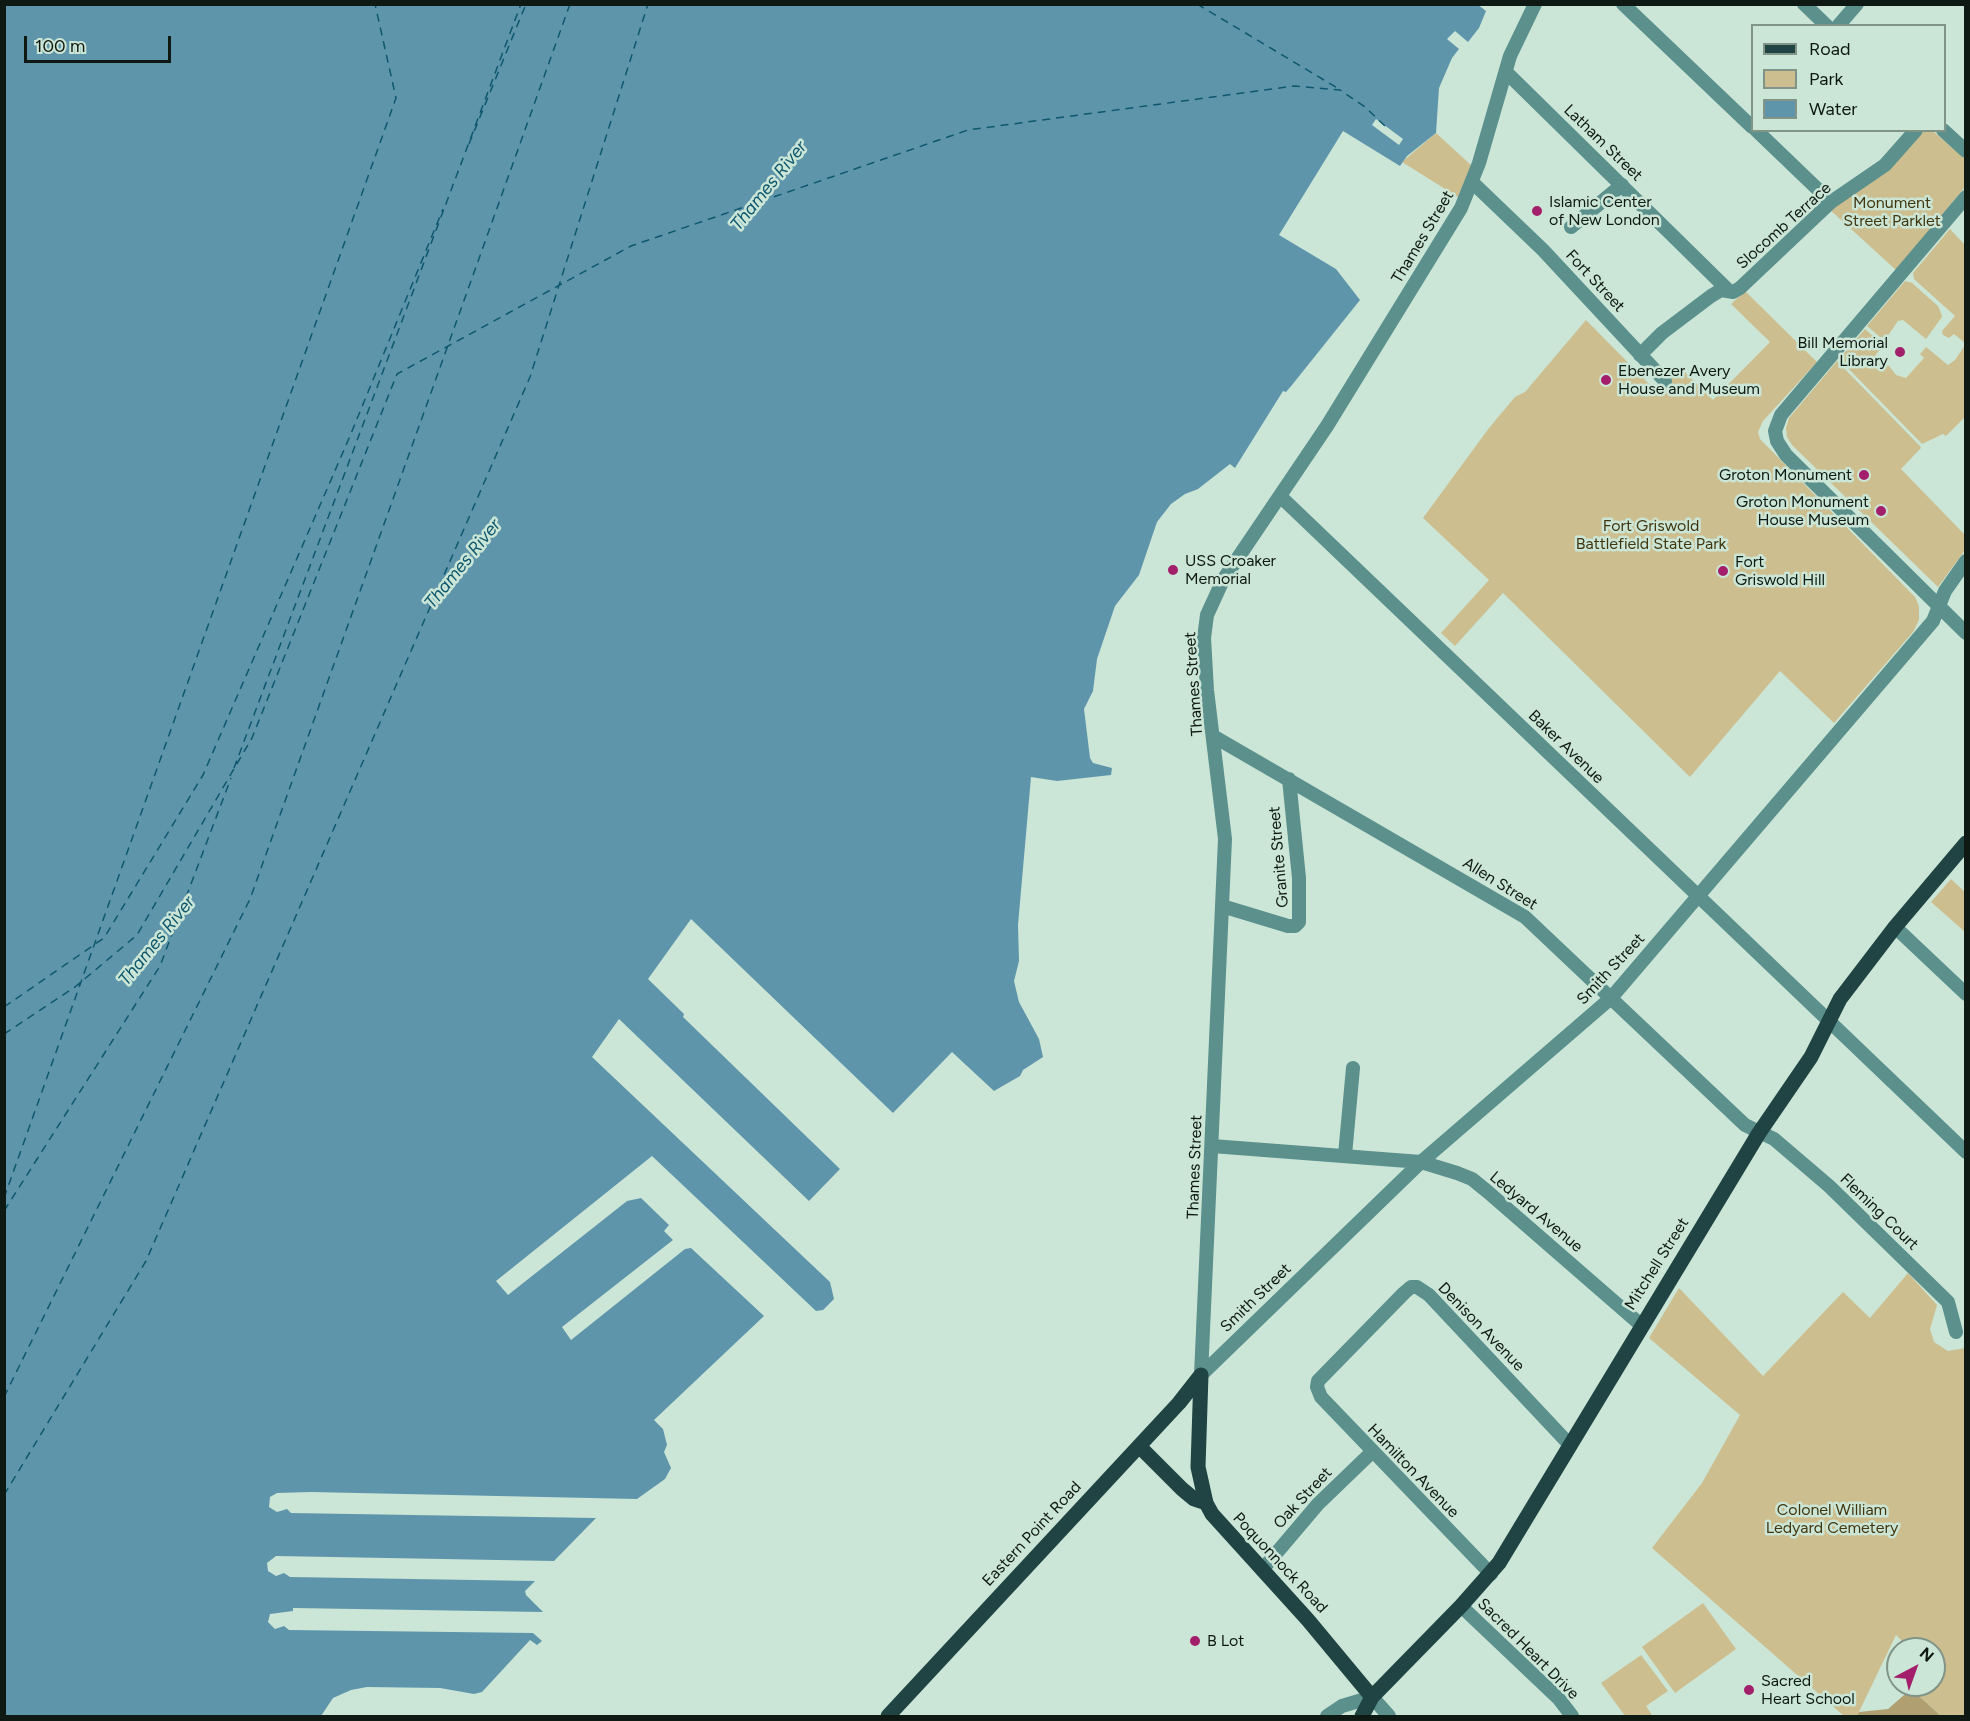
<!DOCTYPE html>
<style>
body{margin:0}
#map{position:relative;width:1970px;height:1721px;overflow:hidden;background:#cbe6d6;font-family:Figtree,sans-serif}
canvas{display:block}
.frame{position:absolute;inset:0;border:6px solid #0f1913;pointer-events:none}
.legend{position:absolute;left:1751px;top:24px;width:195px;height:108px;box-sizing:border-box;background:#cbe6d6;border:2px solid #809488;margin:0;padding:8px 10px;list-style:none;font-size:18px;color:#0f1913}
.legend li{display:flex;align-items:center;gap:12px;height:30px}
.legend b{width:30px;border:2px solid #809488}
.north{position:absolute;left:1886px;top:1637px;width:60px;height:60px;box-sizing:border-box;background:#cbe6d6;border:2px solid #809488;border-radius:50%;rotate:41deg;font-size:16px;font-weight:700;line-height:24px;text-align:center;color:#0f1913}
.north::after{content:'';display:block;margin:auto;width:21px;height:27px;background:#a31e6b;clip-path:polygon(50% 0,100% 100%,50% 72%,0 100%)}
.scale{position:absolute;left:24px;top:36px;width:147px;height:27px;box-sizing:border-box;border:3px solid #0f1913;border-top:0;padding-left:8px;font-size:18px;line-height:21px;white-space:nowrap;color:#0f1913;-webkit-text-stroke:4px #cbe6d6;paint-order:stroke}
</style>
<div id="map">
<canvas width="1970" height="1721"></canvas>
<div class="frame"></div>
<ul class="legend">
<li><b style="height:8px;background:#1f4443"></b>Road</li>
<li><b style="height:16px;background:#cdbe8f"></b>Park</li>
<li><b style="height:16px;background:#5f95ab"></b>Water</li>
</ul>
<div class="north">N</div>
<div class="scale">100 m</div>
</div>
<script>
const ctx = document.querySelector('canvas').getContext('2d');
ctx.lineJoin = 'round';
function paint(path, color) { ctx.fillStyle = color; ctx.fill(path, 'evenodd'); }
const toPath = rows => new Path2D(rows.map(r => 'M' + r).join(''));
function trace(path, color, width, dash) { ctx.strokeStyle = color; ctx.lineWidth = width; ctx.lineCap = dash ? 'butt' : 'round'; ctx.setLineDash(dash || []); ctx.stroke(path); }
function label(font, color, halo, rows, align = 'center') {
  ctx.font = font + ' Figtree,sans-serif'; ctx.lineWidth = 5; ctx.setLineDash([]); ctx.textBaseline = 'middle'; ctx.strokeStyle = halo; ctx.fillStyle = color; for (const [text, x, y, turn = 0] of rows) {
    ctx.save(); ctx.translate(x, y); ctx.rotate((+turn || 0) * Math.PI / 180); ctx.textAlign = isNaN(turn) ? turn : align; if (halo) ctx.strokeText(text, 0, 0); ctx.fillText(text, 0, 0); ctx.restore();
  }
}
const green = toPath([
 [1922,131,1933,131,1965,159,1965,187,1896,270,1828,208],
 [1436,133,1471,165,1458,197,1402,162],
 [1950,229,1965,245,1965,343,1954,334,1949,338,1943,335,1942,331,1955,316,1914,279,1913,273],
 [1905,281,1912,283,1938,306,1941,313,1942,317,1926,339,1903,320,1898,321,1887,337,1880,337,1867,326],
 [1745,291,1817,362,1763,421,1758,432,1760,439,1915,597,1919,606,1919,620,1913,632,1834,723,1780,671,1690,777,1503,593,1455,646,1441,633,1489,580,1423,518,1489,428,1515,397,1525,392,1586,320,1654,389,1679,366,1713,400,1770,342,1731,304],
 [1865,329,1884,346,1876,354,1879,362,1889,366,1896,375,1906,378,1924,358,1920,354,1926,347,1948,365,1955,360,1965,345,1965,417,1946,436,1943,434,1922,444,1839,359],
 [1837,361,1920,446,1921,448,1901,469,1965,535,1965,550,1938,587,1792,445,1787,437,1786,428,1789,418],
 [1951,879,1965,892,1965,932,1931,902],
 [1908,1273,1937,1305,1930,1329,1934,1342,1948,1351,1965,1348,1965,1716,1941,1716,1911,1689,1910,1685,1934,1685,1934,1649,1903,1649,1901,1640,1896,1635,1857,1716,1844,1716,1652,1548,1702,1483,1740,1415,1649,1338,1679,1288,1763,1376,1843,1292,1870,1318],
 [1703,1603,1736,1649,1675,1693,1642,1647],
 [1641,1655,1668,1691,1646,1706,1652,1715,1650,1716,1625,1716,1601,1683]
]);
const forest = toPath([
 [1911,1689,1941,1716,1857,1716,1859,1712,1888,1709]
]);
const water = toPath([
 [1477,4,1486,11,1479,28,1468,42,1455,31,1447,39,1459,49,1452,58,1439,88,1436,133,1407,156,1400,166,1343,131,1279,235,1336,269,1360,300,1292,385,1286,392,1283,391,1235,468,1230,464,1198,489,1185,494,1171,504,1157,522,1139,575,1115,606,1097,659,1093,691,1084,709,1090,758,1093,763,1112,768,1111,775,1057,781,1031,777,1018,925,1019,961,1014,981,1019,1002,1039,1039,1043,1057,1023,1070,1020,1076,994,1091,952,1052,893,1113,691,919,648,979,684,1014,683,1017,840,1169,809,1201,619,1019,592,1057,830,1282,834,1299,823,1310,816,1311,652,1156,496,1281,508,1295,627,1201,641,1198,669,1225,664,1231,673,1240,562,1327,571,1340,685,1249,691,1248,764,1316,654,1420,663,1429,667,1445,664,1452,671,1468,665,1479,637,1499,311,1492,277,1493,270,1497,269,1507,277,1512,287,1509,291,1513,596,1518,554,1561,276,1556,267,1563,268,1571,276,1576,284,1573,290,1577,535,1581,525,1591,526,1595,543,1612,293,1608,293,1611,270,1614,268,1622,275,1629,284,1626,289,1630,533,1633,542,1641,537,1645,530,1640,482,1692,474,1694,440,1688,367,1687,351,1690,333,1698,321,1716,5,1716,5,5]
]);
const pier = toPath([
 [1376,119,1403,139,1399,145,1372,125]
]);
const ferry = toPath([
 [1197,4,1339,89],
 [469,144,526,4],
 [234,768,521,4],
 [4,1007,104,938,203,775,350,436,443,209],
 [4,1034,75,987,137,935,252,738,397,374,631,246,968,130,1294,86,1340,90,1365,107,1386,127],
 [4,1198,396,98,375,4],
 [4,1211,160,966,231,778],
 [4,1397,250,899,570,4],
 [4,1495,146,1261,530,377,648,4]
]);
const minor = toPath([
 [1623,4,1752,127],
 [1804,4,1827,26],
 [1838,26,1857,4],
 [1506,72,1727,289],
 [1756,130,1831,202],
 [1943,130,1966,151],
 [1472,182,1543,250,1665,381],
 [1966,197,1781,415,1775,431,1777,441,1786,455,1966,633],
 [1571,227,1622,185],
 [1640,355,1662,333,1711,296,1721,290,1733,292,1740,288,1831,202,1885,165,1916,130],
 [1280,496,1966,1152],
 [1213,736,1525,917,1745,1125,1774,1139,1829,1186,1948,1302,1956,1332],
 [1222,906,1288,926,1295,926,1299,922,1299,878,1289,779],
 [1895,927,1966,994],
 [1212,1146,1421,1162,1457,1173,1472,1179,1488,1192,1641,1325],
 [1345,1155,1353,1068],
 [1201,1375,1225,839,1207,690,1204,638,1207,615,1223,580,1327,426,1461,208,1479,163,1510,56,1535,4],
 [1201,1375,1421,1162,1611,998,1933,621,1945,591,1966,561],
 [1262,1570,1318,1504,1372,1452],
 [1491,1574,1321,1397,1317,1387,1318,1381,1404,1293,1411,1287,1417,1287,1429,1295,1569,1444],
 [1461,1606,1559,1699,1572,1716],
 [1327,1716,1342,1706,1372,1697,1389,1716]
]);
const major = toPath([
 [1201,1375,1198,1467,1206,1503,1212,1514,1308,1620,1372,1697],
 [1139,1446,1182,1489,1194,1499,1206,1503],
 [888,1716,1179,1403,1201,1375],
 [1362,1716,1372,1697,1461,1606,1499,1563,1759,1133,1811,1057,1840,999,1895,927,1966,843]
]);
const markers = [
 [1537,211,6,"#a31e6b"],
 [1900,352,6,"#a31e6b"],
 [1606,380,6,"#a31e6b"],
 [1864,475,6,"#a31e6b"],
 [1881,511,6,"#a31e6b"],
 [1173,570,6,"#a31e6b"],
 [1723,571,6,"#a31e6b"],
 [1195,1641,6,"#a31e6b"],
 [1749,1690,6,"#a31e6b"]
];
const streetNames = [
 ["Latham Street",1603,143,44],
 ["Slocomb Terrace",1784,226,-42],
 ["Thames Street",1423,237,-59],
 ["Fort Street",1595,281,47],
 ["Thames Street",1194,684,-94],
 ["Baker Avenue",1566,747,44],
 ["Granite Street",1279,857,-95],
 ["Allen Street",1500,884,32],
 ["Smith Street",1611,969,-47],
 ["Thames Street",1195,1167,-88],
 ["Ledyard Avenue",1536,1212,40],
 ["Fleming Court",1879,1212,44],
 ["Mitchell Street",1657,1264,-58],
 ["Smith Street",1256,1298,-44],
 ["Denison Avenue",1481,1327,46],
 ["Hamilton Avenue",1413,1471,46],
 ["Oak Street",1303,1498,-47],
 ["Eastern Point Road",1032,1534,-47],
 ["Poquonnock Road",1280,1563,47],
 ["Sacred Heart Drive",1528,1649,45]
];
const poiNames = [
 ["Islamic Center",1549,202],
 ["of New London",1549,220],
 ["Bill Memorial",1888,343,"right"],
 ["Library",1888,361,"right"],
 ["Ebenezer Avery",1618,371],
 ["House and Museum",1618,389],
 ["Groton Monument",1852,475,"right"],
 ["Groton Monument",1869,502,"right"],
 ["House Museum",1869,520,"right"],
 ["USS Croaker",1185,561],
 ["Memorial",1185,579],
 ["Fort",1735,562],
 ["Griswold Hill",1735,580],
 ["B Lot",1207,1641],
 ["Sacred",1761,1681],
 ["Heart School",1761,1699]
];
const parkNames = [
 ["Monument",1892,203],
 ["Street Parklet",1892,221],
 ["Fort Griswold",1651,526],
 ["Battlefield State Park",1651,544],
 ["Colonel William",1832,1510],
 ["Ledyard Cemetery",1832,1528]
];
const waterNames = [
 ["Thames River",769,186,-51],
 ["Thames River",463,564,-51],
 ["Thames River",157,941,-51]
];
paint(green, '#cdbe8f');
paint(forest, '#b0a071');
paint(water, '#5f95ab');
paint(pier, '#cbe6d6');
trace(ferry, '#0e586f', 1.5, [8, 6]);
trace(minor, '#5b908d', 14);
trace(major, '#1f4443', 15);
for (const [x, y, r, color] of markers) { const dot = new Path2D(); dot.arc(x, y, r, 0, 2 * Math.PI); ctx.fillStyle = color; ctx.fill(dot); trace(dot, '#cbe6d6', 2); }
label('16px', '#0f1913', '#cbe6d6', streetNames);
label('16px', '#0f1913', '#cbe6d6', poiNames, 'left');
label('16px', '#42360f', '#cbe6d6', parkNames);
label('italic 18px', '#0e586f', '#cbe6d6', waterNames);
</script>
